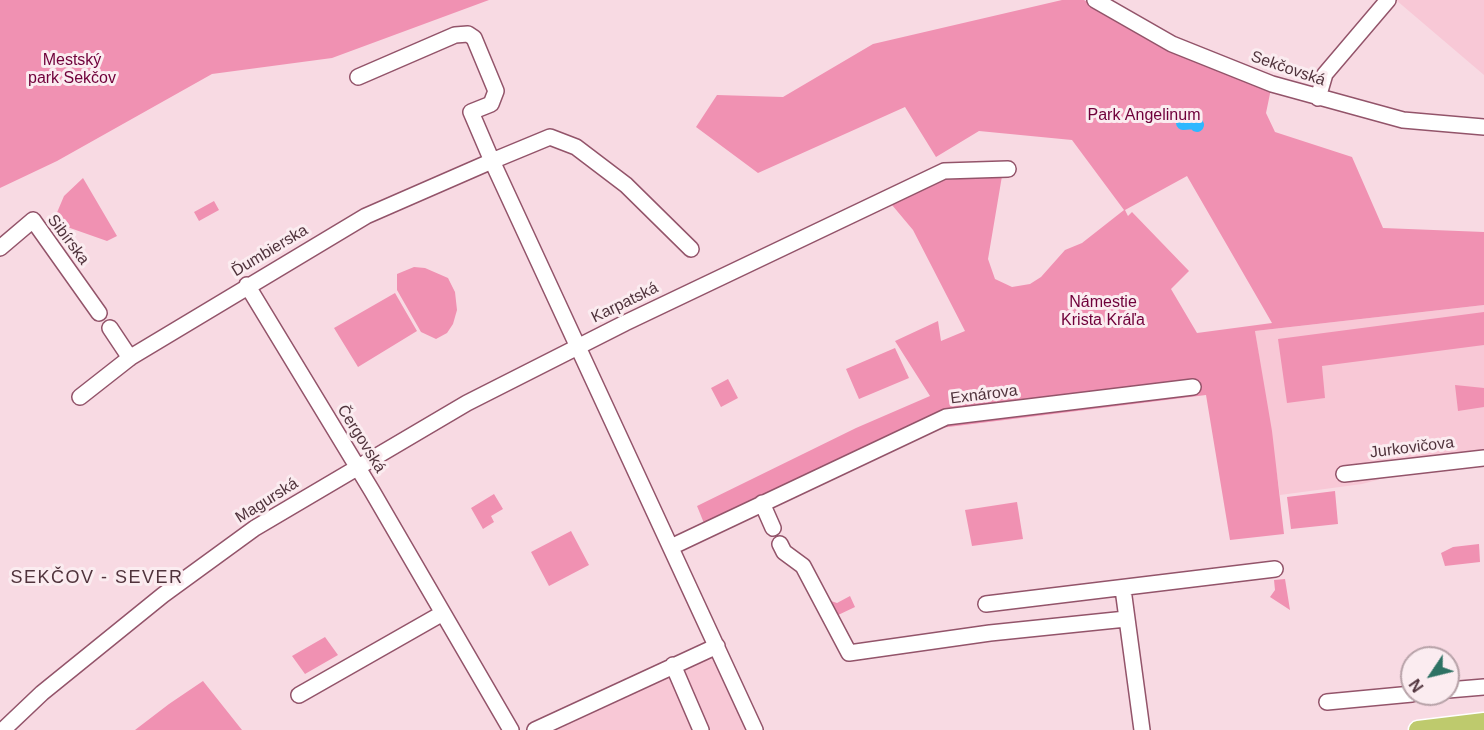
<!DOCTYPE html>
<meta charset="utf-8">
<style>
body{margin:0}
#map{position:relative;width:1484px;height:730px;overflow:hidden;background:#f8dae3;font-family:Arial,sans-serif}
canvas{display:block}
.north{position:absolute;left:1400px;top:646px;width:60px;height:60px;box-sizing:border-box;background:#fbecf0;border:2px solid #b7a2a8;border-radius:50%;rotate:235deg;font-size:16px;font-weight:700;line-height:24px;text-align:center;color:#50333c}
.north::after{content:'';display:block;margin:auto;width:21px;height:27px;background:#2e7264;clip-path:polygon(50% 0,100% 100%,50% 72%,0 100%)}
</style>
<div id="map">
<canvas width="1484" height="730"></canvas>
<div class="north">N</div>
</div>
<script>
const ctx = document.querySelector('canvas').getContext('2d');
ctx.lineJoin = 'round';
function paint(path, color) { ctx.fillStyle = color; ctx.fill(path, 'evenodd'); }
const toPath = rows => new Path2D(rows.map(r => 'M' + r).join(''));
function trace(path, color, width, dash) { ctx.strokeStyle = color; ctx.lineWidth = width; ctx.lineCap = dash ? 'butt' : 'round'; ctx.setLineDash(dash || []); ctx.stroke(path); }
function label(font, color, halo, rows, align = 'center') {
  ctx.font = font + ' Arial,sans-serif'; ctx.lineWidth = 6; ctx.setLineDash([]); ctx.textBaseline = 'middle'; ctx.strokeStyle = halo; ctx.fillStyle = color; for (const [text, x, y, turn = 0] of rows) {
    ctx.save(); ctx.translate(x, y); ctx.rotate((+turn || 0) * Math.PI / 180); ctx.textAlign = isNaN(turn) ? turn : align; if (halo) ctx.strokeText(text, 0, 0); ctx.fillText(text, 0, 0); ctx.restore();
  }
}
const built = toPath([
 [1396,0,1484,0,1484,75],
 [1484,305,1484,452,1362,484,1280,495,1255,331],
 [717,646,750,730,551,730]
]);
const green = toPath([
 [0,0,489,0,332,58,212,74,57,161,0,188],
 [1062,0,1084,0,1169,47,1272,84,1266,113,1275,132,1352,157,1383,228,1484,232,1484,305,1255,331,1272,431,1284,534,1230,540,1206,395,932,429,708,533,697,506,856,428,930,396,895,341,938,321,941,341,965,331,913,230,887,199,941,180,1002,176,988,259,995,279,1012,287,1030,284,1041,277,1065,250,1082,243,1124,210,1072,140,979,131,936,157,905,107,758,173,696,127,717,95,783,97,873,44],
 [1187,176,1272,323,1197,333,1171,289,1189,271,1132,212,1128,216,1125,210],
 [83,178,117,236,107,241,53,222,64,196],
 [214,201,219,210,199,221,194,212],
 [414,267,425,268,448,278,455,292,457,310,453,324,447,333,436,339,421,332,397,290,397,274],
 [395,293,417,331,358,367,334,328],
 [1484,312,1484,345,1322,366,1325,398,1287,403,1278,339],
 [895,348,909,378,859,399,846,369],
 [728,379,738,398,721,407,711,388],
 [1455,385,1484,388,1484,407,1458,411],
 [1335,491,1338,524,1291,529,1287,497],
 [494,494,503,509,491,516,494,522,483,529,471,508],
 [1017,502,1023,539,972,546,965,510],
 [571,531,589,565,549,586,531,552],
 [1479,544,1480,562,1445,566,1441,553,1453,547],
 [1285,579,1290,610,1270,597,1275,590,1274,580],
 [850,596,855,607,836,616,830,604,831,601,837,603],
 [325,637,338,655,305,674,292,656],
 [203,681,242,730,135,730,169,704]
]);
const canal = toPath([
 [1183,123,1195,122,1197,125]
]);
const minor = toPath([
 [1095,0,1172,44,1272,84,1403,120,1484,127],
 [358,77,455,35,468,34,474,38,496,91,491,104,471,112,492,161,550,137,576,147,626,185,691,249],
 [1318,98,1325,74,1388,0],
 [0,248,33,220,99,313],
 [247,285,372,491,511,730],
 [110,328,130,358],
 [80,397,131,357,366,216,492,161,755,730],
 [1344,474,1484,458],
 [762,503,773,528],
 [780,544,784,552,803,566,849,653,990,633,1126,619],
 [671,547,946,417,1193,387],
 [1123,589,1142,730],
 [986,604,1275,569],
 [673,665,701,730],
 [1448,690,1484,687],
 [299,695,443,613],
 [1327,702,1412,694],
 [3,730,42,693,163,595,255,528,467,403,625,323,944,171,1008,169],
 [535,730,717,646]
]);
const major = toPath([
 [1418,730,1484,722]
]);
const parkNames = [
 ["Mestský",72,61],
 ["park Sekčov",72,79],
 ["Park Angelinum",1144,116],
 ["Námestie",1103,303],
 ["Krista Kráľa",1103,321]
];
const streetNames = [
 ["Sekčovská",1288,69,19],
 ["Sibírska",68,240,53],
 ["Ďumbierska",270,251,-31],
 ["Karpatská",625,303,-26],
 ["Exnárova",984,395,-7],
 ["Čergovská",361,439,58],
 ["Jurkovičova",1412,448,-7],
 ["Magurská",267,501,-32]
];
const neighbourhoodNames = [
 ["SEKČOV - SEVER",97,578]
];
paint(built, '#f8c8d6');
paint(green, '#f091b2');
trace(canal, '#2eb7ff', 14);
trace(minor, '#93546a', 18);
trace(major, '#fff', 21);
trace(minor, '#fff', 15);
trace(major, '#beca6d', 18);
label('16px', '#6f003a', '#fbecf0', parkNames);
label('16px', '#50333c', '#fbecf0', streetNames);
ctx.letterSpacing = '1.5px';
label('18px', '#50333c', '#fbecf0', neighbourhoodNames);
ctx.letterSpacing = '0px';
</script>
